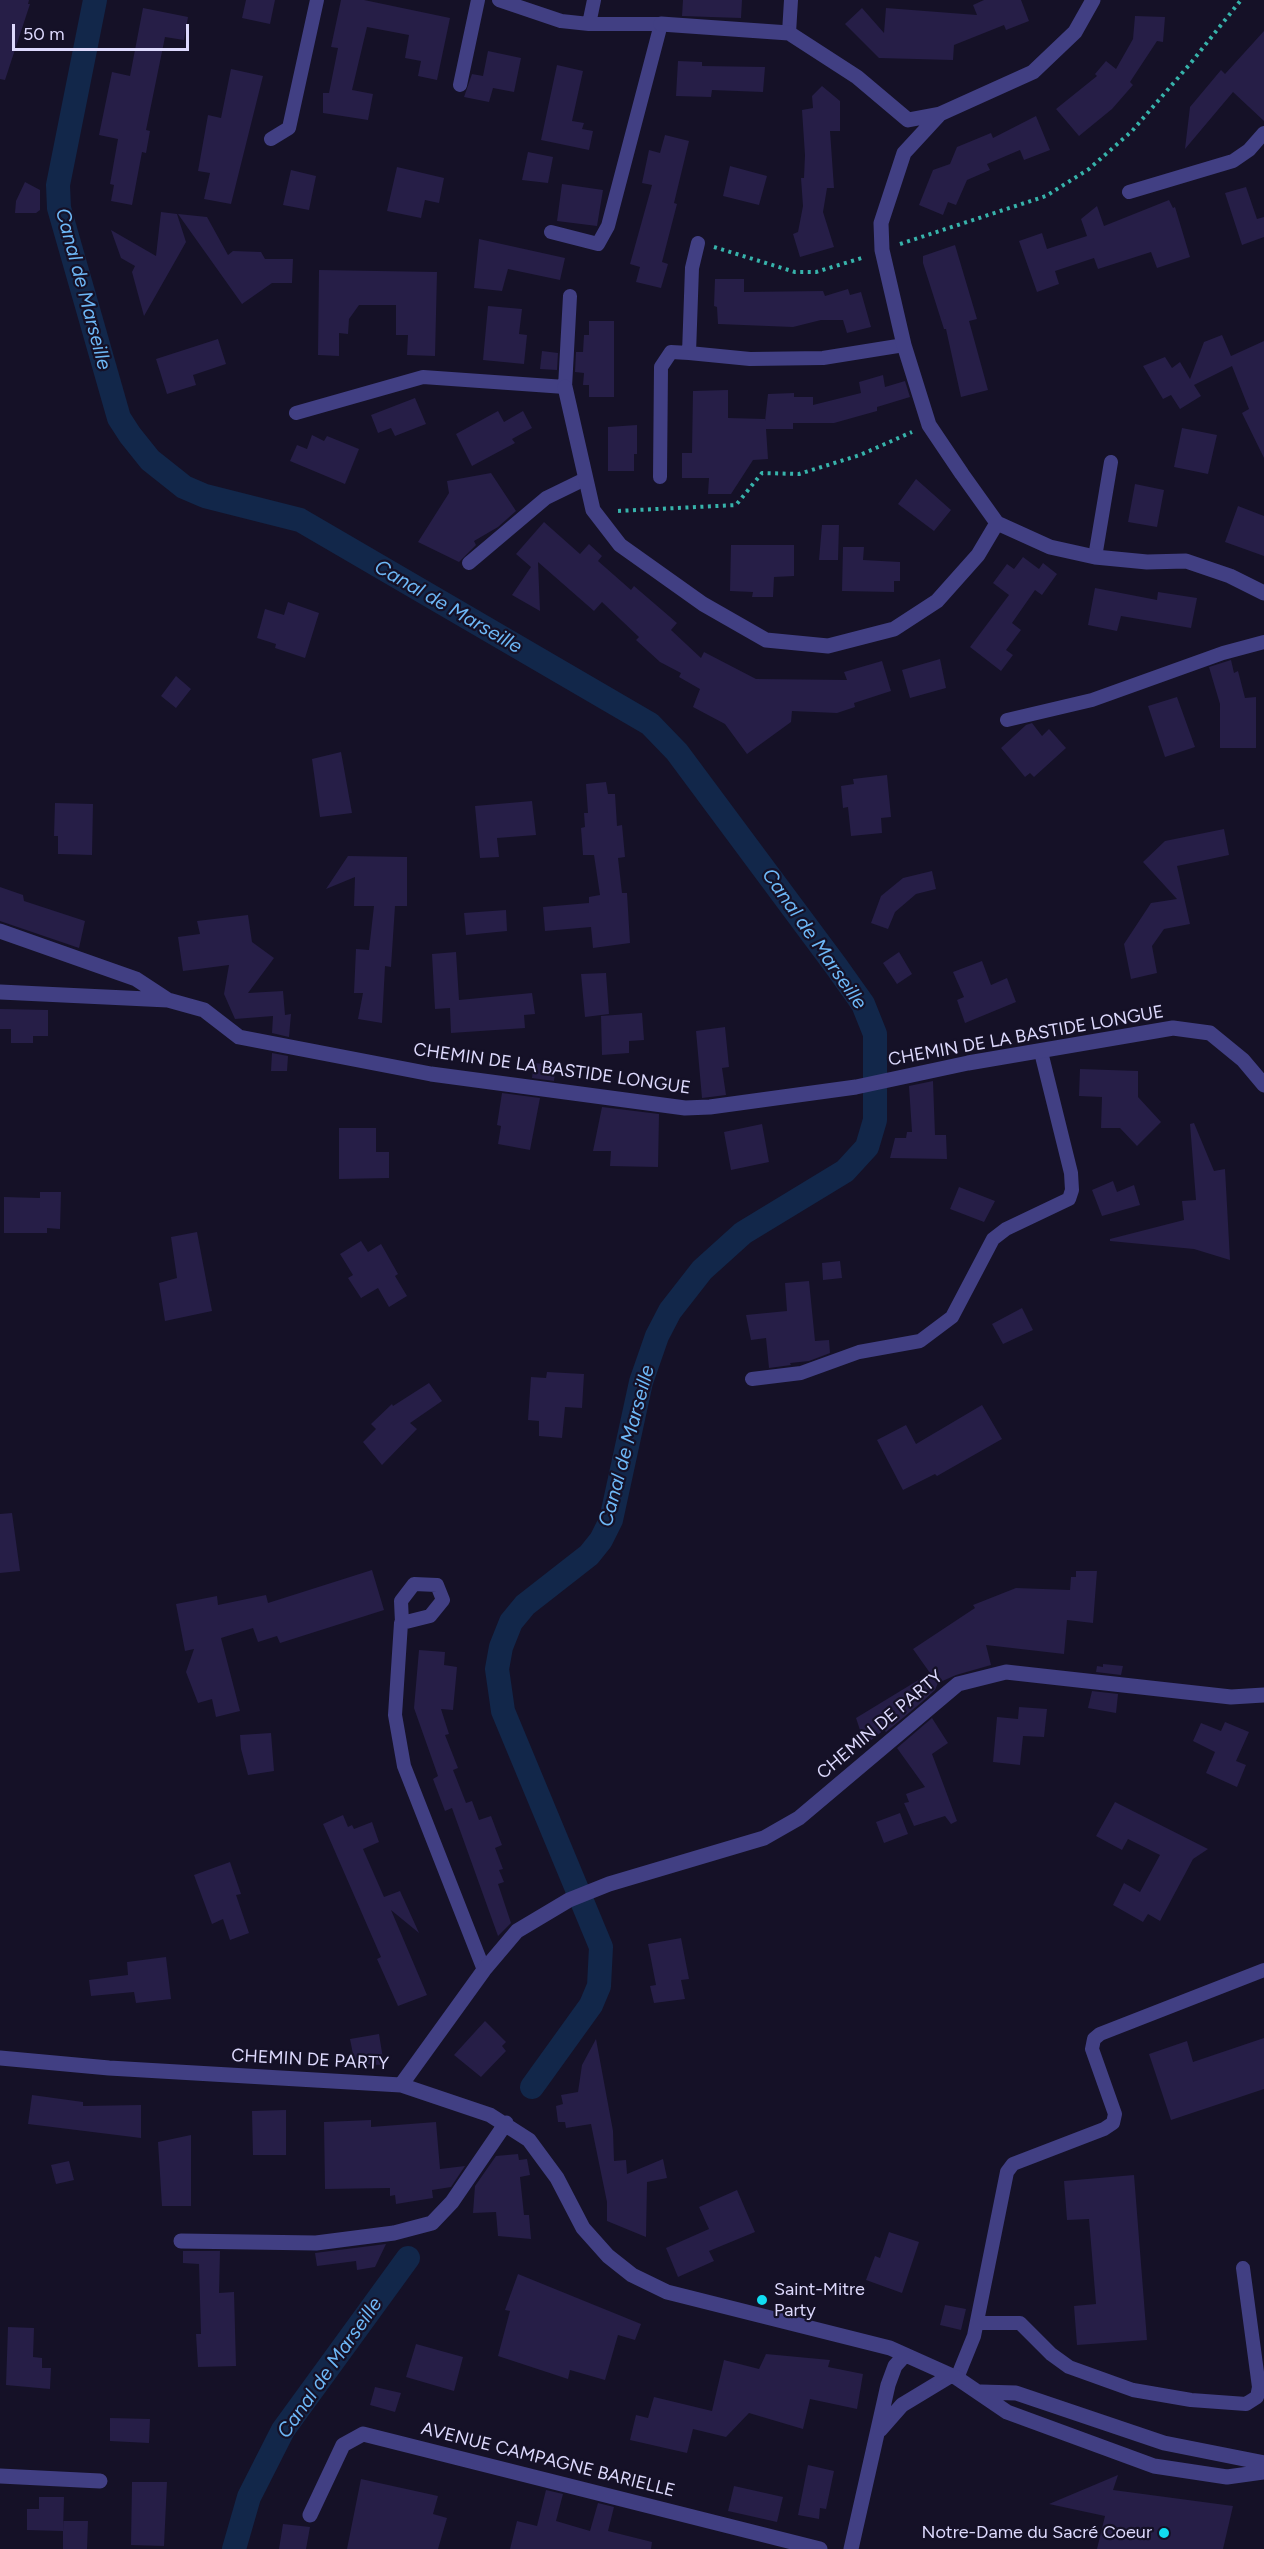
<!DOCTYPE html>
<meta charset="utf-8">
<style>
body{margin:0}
#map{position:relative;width:1264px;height:2549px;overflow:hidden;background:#151127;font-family:Figtree,sans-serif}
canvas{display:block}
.scale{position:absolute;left:12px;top:24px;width:177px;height:27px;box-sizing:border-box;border:3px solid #ddd9fd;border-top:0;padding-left:8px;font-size:18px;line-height:21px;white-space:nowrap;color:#ddd9fd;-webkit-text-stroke:4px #151127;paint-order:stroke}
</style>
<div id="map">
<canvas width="1264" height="2549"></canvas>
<div class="scale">50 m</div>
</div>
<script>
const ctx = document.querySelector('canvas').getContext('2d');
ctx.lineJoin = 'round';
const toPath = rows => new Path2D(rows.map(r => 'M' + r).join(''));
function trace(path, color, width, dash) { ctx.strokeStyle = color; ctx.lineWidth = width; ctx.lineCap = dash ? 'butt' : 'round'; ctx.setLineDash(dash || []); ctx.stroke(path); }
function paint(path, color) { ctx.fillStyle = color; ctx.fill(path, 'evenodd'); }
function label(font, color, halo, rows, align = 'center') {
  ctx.font = font + ' Figtree,sans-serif'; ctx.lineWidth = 4.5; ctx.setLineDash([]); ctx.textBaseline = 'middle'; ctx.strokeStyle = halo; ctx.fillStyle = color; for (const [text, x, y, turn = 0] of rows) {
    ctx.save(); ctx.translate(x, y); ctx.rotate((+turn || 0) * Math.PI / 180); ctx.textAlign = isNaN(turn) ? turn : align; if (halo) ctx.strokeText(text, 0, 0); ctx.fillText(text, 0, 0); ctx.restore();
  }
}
const canal = toPath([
 [95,0,58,185,59,208,119,418,130,435,150,460,184,487,205,496,300,520,650,724,677,752,836,966,863,1004,875,1034,875,1120,867,1147,845,1171,743,1233,702,1270,670,1311,657,1336,641,1382,611,1520,601,1540,589,1555,525,1605,511,1622,501,1647,497,1669,503,1711,601,1947,599,1986,591,2005,532,2087],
 [234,2549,249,2497,283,2430,408,2258]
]);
const building = toPath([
 [0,0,29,0,28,4,30,4,5,80,0,79],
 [246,0,275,0,270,24,242,18],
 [341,0,364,0,450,18,437,80,418,76,421,61,405,58,409,35,367,27,352,90,373,94,368,120,323,113,323,93,329,93,338,48,331,47],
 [683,0,742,0,741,18,682,16],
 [984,0,1021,0,1029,21,1006,30,1004,25,954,45,953,60,879,58,845,24,862,8,884,33,886,8,977,15,973,5],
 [143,8,188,17,184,40,165,37,146,130,150,131,146,153,142,152,132,205,111,201,114,185,110,184,118,139,99,135,112,72,130,76],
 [1135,16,1165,17,1163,42,1157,41,1130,82,1133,85,1112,109,1079,136,1056,109,1097,76,1095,74,1106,61,1116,69,1133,39],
 [1264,31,1264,121,1233,92,1185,149,1190,107,1221,70,1225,74],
 [488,51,521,58,514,92,493,88,489,102,464,97,472,74,483,76],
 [678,61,702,62,702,66,765,67,763,92,712,90,711,97,676,96],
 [557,65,583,71,572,121,584,123,582,129,593,131,589,150,541,140],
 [231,69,263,76,231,204,204,199,210,173,198,171,208,115,221,118],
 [822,86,840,101,840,131,830,131,834,188,827,188,823,212,834,247,800,257,793,234,798,232,803,206,801,178,804,178,805,155,802,110,813,108,812,96],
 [1036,116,1050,150,1024,160,1020,150,987,164,990,170,967,180,956,205,948,202,943,215,919,205,933,170,950,164,957,147,991,133,993,138],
 [665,135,689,141,674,203,677,204,662,262,668,264,661,288,636,282,640,267,630,264,652,185,642,183,649,150,660,153],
 [528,152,553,157,548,183,522,180],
 [730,166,767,176,759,205,723,196],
 [397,167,444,178,439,203,425,200,421,218,387,211],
 [291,170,316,176,309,210,283,205],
 [25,182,40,190,40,210,36,213,15,213,16,201],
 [562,184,603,190,597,226,557,221],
 [1246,187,1257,219,1264,217,1264,237,1242,245,1225,193],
 [1169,200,1173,208,1175,207,1190,257,1157,268,1151,252,1098,269,1094,258,1055,271,1059,284,1037,292,1019,241,1042,233,1047,249,1087,236,1081,219,1097,206,1104,226],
 [161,212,177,214,186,242,144,316,132,272,135,266,121,258,111,230,156,256],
 [178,214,207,217,228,255,233,251,261,252,265,259,293,259,292,283,272,283,242,304],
 [479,239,565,258,560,280,508,269,502,291,474,288],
 [955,245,977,319,969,321,988,390,961,397,946,329,944,329,923,263,923,256],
 [319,270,437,272,435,356,407,355,408,335,396,335,396,305,359,305,349,319,348,334,339,333,339,356,318,355],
 [715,279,744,279,744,292,823,291,825,296,848,289,850,295,861,292,871,327,847,333,843,320,821,320,793,327,718,324,717,307,714,306],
 [488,306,522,309,519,334,527,335,524,364,483,360],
 [589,321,614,321,614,397,589,397,589,385,583,385,584,373,575,372,576,352,583,352,584,335,589,335],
 [1222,335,1231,356,1264,341,1264,458,1242,413,1249,409,1232,366,1194,385,1201,396,1180,409,1171,395,1163,399,1143,366,1165,357,1172,368,1180,362,1190,379,1204,342],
 [218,339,226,364,193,375,196,385,167,394,156,359],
 [542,351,558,353,557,370,540,369],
 [883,375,885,387,905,381,910,397,877,407,877,411,834,423,793,423,793,429,766,429,768,459,753,460,731,494,708,494,709,478,682,478,682,453,692,453,693,391,728,390,728,418,765,419,765,421,768,394,794,393,794,397,813,397,813,405,861,393,859,382],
 [415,398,426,424,395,436,391,428,378,433,371,415],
 [498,411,504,422,523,411,532,428,512,439,515,443,472,466,456,434],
 [637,425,637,454,634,454,634,471,608,471,608,427],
 [1182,428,1217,435,1208,474,1174,467],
 [312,435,324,441,327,436,359,449,345,484,290,461,297,445,307,449],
 [491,473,516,511,498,527,474,541,476,545,459,562,418,542,449,493,447,481],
 [916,479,951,510,934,531,898,504],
 [1135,484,1164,490,1157,527,1128,522],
 [1238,506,1264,516,1264,556,1225,542],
 [544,522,580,554,589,544,602,556,598,561,631,590,634,586,677,623,671,630,701,658,704,652,756,679,847,680,844,672,882,661,891,691,854,703,855,707,837,713,792,711,791,722,747,754,725,724,693,707,700,689,679,677,681,673,660,662,636,640,639,637,602,602,594,611,538,562,540,611,512,595,531,567,516,554],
 [822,525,839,525,838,560,819,560],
 [731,545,794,545,794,576,774,577,773,597,752,597,753,592,730,591],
 [843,547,864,547,863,560,900,562,900,581,894,581,894,592,842,591],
 [1023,557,1039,569,1043,563,1057,574,1042,595,1035,590,1012,623,1021,630,1006,650,1013,655,1001,671,970,647,1009,595,993,583,1007,564,1014,569],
 [1095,588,1157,600,1158,592,1197,598,1191,628,1121,616,1117,631,1088,625],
 [288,602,319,613,305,658,275,648,276,644,257,638,265,609,284,615],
 [940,659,946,688,910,698,902,670],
 [1231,660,1234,673,1238,671,1245,698,1256,697,1256,748,1220,748,1220,704,1209,667],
 [176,676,191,689,176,708,161,696],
 [1177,697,1195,747,1165,757,1148,706],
 [1032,723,1042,736,1049,729,1066,748,1034,777,1030,773,1025,777,1001,748,1026,725],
 [341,752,352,813,320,817,312,759],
 [887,775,891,817,881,818,882,833,851,836,848,807,843,808,841,786,854,784,853,779],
 [606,782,608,794,615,794,617,826,622,825,625,857,618,858,622,893,627,893,630,943,593,948,591,927,545,931,543,907,589,903,589,897,600,895,594,855,583,855,581,828,585,827,584,813,588,813,586,784],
 [532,801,536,835,497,838,499,857,480,858,475,806],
 [55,803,93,804,92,855,58,854,58,836,54,836],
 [1224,829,1229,855,1177,866,1190,924,1164,929,1152,946,1157,973,1131,979,1124,944,1151,903,1177,899,1143,862,1165,841],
 [348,856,407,857,407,906,395,906,391,967,385,966,382,1023,358,1019,363,993,354,993,356,949,369,950,374,906,354,906,355,877,326,889],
 [932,871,936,889,916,894,895,912,888,929,871,923,881,896,903,878],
 [0,887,23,895,24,901,85,921,79,948,0,921],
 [506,910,507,931,466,935,464,913],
 [248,915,252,942,274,958,248,993,283,991,285,1015,291,1014,289,1037,272,1033,273,1016,235,1019,224,994,229,965,183,971,178,937,200,934,197,921],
 [456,952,459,1000,532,993,535,1014,524,1015,525,1028,451,1033,450,1008,435,1009,432,954],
 [899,952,912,974,897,984,883,963],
 [982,961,991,985,1007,978,1016,1002,965,1023,957,1000,964,997,953,972],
 [606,973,609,1014,585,1017,581,974],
 [0,1009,48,1010,48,1036,33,1036,33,1043,11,1043,11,1029,0,1029],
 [642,1013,644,1040,629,1041,629,1053,602,1055,601,1016],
 [725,1027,729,1067,722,1068,726,1095,702,1098,696,1031],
 [272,1053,288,1056,287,1071,271,1071],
 [534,1063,556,1065,554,1081,532,1078],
 [1080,1069,1138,1071,1138,1097,1161,1122,1137,1146,1120,1128,1101,1128,1102,1097,1079,1096],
 [933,1081,935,1135,946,1135,947,1159,890,1158,895,1138,906,1138,907,1132,912,1132,909,1086],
 [502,1093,540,1098,530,1150,498,1144,501,1126,497,1125],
 [602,1107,659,1114,658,1167,610,1166,611,1151,593,1151],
 [1194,1123,1214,1171,1225,1169,1230,1260,1194,1249,1110,1241,1110,1239,1184,1220,1182,1201,1196,1200,1190,1124],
 [762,1124,769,1162,731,1170,724,1132],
 [339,1128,376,1128,376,1152,389,1152,389,1178,339,1179],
 [1113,1181,1117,1192,1134,1185,1140,1205,1102,1216,1092,1190],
 [959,1187,995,1201,984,1222,950,1209],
 [40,1192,61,1192,60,1229,47,1228,47,1233,4,1233,4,1197,40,1198],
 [197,1232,212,1311,165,1321,159,1283,177,1278,171,1237],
 [361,1241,368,1252,381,1244,398,1274,395,1276,407,1296,389,1307,378,1288,361,1298,348,1278,353,1275,340,1254],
 [840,1261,842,1278,823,1280,822,1263],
 [809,1281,815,1341,829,1340,830,1353,809,1361,790,1363,791,1365,769,1368,766,1338,751,1340,746,1315,787,1311,785,1283],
 [1022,1308,1033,1330,1003,1344,992,1324],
 [547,1372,584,1374,582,1408,565,1407,562,1438,539,1436,539,1421,528,1420,531,1377,546,1378],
 [429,1383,442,1401,410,1423,417,1429,382,1465,363,1442,376,1429,371,1424,392,1404,393,1406],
 [982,1405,1002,1439,937,1476,935,1474,903,1490,877,1440,906,1425,916,1444],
 [12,1513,20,1571,0,1573,0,1514],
 [372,1570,384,1610,280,1643,277,1636,258,1642,253,1628,221,1638,240,1711,216,1717,212,1699,198,1703,186,1672,194,1649,185,1651,176,1604,217,1596,218,1605,266,1595,268,1603],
 [1076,1571,1097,1571,1093,1623,1067,1620,1064,1654,986,1645,991,1665,956,1675,938,1683,935,1690,922,1702,886,1732,884,1730,865,1745,856,1718,930,1673,913,1649,975,1608,973,1605,1016,1588,1070,1590,1071,1577,1076,1577],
 [419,1650,445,1652,444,1665,457,1667,453,1710,441,1709,449,1734,445,1735,458,1768,453,1770,466,1803,472,1801,479,1820,491,1816,502,1845,495,1848,503,1869,499,1870,504,1882,498,1884,511,1923,498,1936,452,1808,445,1811,433,1779,438,1776,414,1708],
 [1103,1664,1123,1666,1121,1675,1096,1672,1097,1666,1103,1667],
 [1092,1691,1118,1694,1116,1713,1088,1708],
 [1019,1707,1047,1709,1044,1737,1023,1736,1020,1765,993,1762,997,1717,1018,1719],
 [932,1718,948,1743,932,1754,957,1821,951,1824,945,1816,914,1826,904,1803,909,1802,906,1794,925,1787,897,1748],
 [1225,1722,1249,1732,1236,1761,1246,1765,1237,1787,1206,1773,1215,1752,1193,1741,1201,1723,1221,1731],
 [271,1733,274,1771,248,1775,241,1749,240,1735],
 [1115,1802,1208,1849,1193,1859,1160,1921,1148,1914,1143,1922,1113,1905,1124,1883,1140,1892,1160,1855,1128,1839,1122,1850,1096,1836],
 [900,1813,908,1834,884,1843,876,1822],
 [343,1815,348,1827,352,1825,354,1829,372,1822,379,1842,363,1849,384,1897,400,1891,419,1933,391,1910,427,1995,398,2006,377,1959,381,1957,323,1824],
 [230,1862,241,1894,236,1895,249,1933,230,1940,223,1919,212,1924,194,1875],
 [681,1938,689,1979,681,1980,685,1999,654,2003,650,1986,656,1985,648,1944],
 [166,1957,171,1999,136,2003,134,1992,91,1996,89,1980,128,1975,127,1962],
 [485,2021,506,2042,502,2046,506,2051,481,2077,454,2055],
 [379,2034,384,2065,355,2064,350,2039],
 [1264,2038,1264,2089,1171,2120,1149,2054,1187,2041,1193,2062],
 [596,2039,613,2131,614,2161,626,2160,627,2174,663,2159,667,2178,647,2182,646,2237,607,2221,607,2202,591,2124,566,2128,565,2122,558,2122,556,2106,563,2104,561,2095,578,2092,582,2065],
 [32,2095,83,2102,83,2106,141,2105,141,2138,28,2124],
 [286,2110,286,2155,253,2155,252,2111],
 [371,2120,371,2127,436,2122,440,2169,465,2166,451,2187,432,2190,433,2198,396,2204,395,2195,390,2196,390,2188,325,2189,324,2122],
 [191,2135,191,2206,162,2206,158,2142],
 [518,2154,519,2160,527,2159,530,2175,520,2177,524,2215,529,2215,531,2239,498,2236,496,2212,473,2213,475,2186,496,2156],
 [69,2161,74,2180,56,2184,51,2165],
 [1134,2175,1147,2340,1077,2345,1074,2306,1096,2304,1089,2219,1067,2220,1064,2181],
 [737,2190,755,2232,709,2251,714,2261,678,2277,666,2248,709,2229,699,2207],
 [889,2232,919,2242,902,2293,866,2280,875,2256,880,2258],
 [386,2244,375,2267,357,2270,356,2261,317,2266,315,2253],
 [183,2251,220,2251,219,2293,234,2292,236,2366,198,2367,196,2334,201,2334,199,2264,183,2263],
 [518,2274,641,2324,635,2340,618,2335,605,2380,570,2370,568,2379,498,2356,510,2311,505,2310],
 [945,2305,966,2309,961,2330,940,2325],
 [8,2327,34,2328,33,2357,42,2358,42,2368,51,2368,50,2389,6,2385],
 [416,2344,463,2357,454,2391,406,2377],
 [766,2354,830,2360,828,2367,863,2374,857,2409,810,2399,803,2429,749,2413,726,2437,693,2429,687,2453,630,2440,636,2415,648,2418,654,2397,712,2411,724,2360,759,2369],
 [375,2387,401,2393,395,2412,370,2405],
 [110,2418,150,2419,149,2443,110,2441],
 [808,2465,834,2471,826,2509,820,2508,819,2519,798,2515],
 [1118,2475,1113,2490,1233,2506,1223,2549,1097,2549,1105,2516,1049,2504],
 [361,2479,438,2496,433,2514,447,2518,438,2549,347,2549],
 [132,2482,167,2482,164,2546,131,2545],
 [734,2486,783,2497,777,2522,728,2511],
 [546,2490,563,2494,556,2521,590,2531,598,2503,614,2507,608,2531,652,2542,651,2549,510,2549,517,2521,537,2526],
 [39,2497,64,2497,63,2531,27,2530,27,2509,39,2509],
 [63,2521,88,2521,87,2549,63,2549],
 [283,2524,310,2527,306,2549,279,2549]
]);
const path = toPath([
 [900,244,1046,196,1089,169,1132,131,1190,64,1241,0],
 [714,247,795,272,816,272,865,257],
 [618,511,736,505,762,473,799,474,860,455,912,432]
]);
const lane = toPath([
 [499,0,561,21,589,24,661,24,608,226,598,244,551,232],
 [589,24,594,0],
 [789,33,791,0],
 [460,85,478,0],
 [271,139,289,128,317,0],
 [1129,192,1233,161,1249,150,1264,133],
 [698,243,692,268,689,353,750,359,823,358,904,345],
 [296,413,423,377,565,387,570,296],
 [660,477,661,367,671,352,689,353],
 [1095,557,1111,462],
 [469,563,546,498,585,479],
 [1007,720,1092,700,1223,653,1264,642],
 [752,1379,801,1373,859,1352,920,1341,952,1317,993,1239,1006,1229,1069,1199,1072,1190,1071,1173,1041,1052],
 [402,1623,401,1601,414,1584,437,1585,443,1600,430,1616,402,1623,401,1623,395,1715,404,1766,484,1970],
 [977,2323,1020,2323,1051,2354,1069,2367,1133,2390,1191,2400,1246,2404,1257,2397,1259,2387,1243,2268],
 [957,2378,974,2336,1007,2172,1013,2164,1104,2129,1113,2123,1115,2114,1092,2049,1094,2039,1100,2034,1264,1970]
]);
const street = toPath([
 [661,24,789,33,857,77,908,120,940,114,1033,72,1075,32,1093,0],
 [940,114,904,153,881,223,882,250,904,345,929,425,962,474,997,523,1050,547,1095,557,1147,562,1186,561,1230,576,1264,593],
 [565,387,593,510,620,545,703,604,766,640,828,646,894,629,937,601,978,555,997,523],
 [0,931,136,979,168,1000],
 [0,992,168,1000,204,1010,239,1037,431,1074,685,1108,710,1107,856,1087,968,1063,1173,1028,1210,1033,1243,1060,1264,1085],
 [0,2058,109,2068,401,2085,490,2115,529,2140,557,2178,583,2228,608,2256,632,2275,667,2292,890,2348,957,2378,1007,2412,1154,2466,1227,2477,1264,2472],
 [401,2085,484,1970,517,1931,569,1900,609,1884,764,1838,799,1818,958,1684,1006,1672,1231,1697,1264,1695],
 [181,2241,316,2243,394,2233,432,2223,452,2202,506,2123],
 [981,2392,1016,2393,1164,2443,1264,2463],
 [880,2430,902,2405,950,2376],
 [0,2476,100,2481],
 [310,2515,343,2445,363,2434,820,2549],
 [851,2549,888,2385,895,2366,904,2356]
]);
const markers = [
 [762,2300,6,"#11dcf1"],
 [1164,2533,6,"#11dcf1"]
];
const streetNames = [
 ["CHEMIN DE LA BASTIDE LONGUE",1026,1036,-10],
 ["CHEMIN DE LA BASTIDE LONGUE",552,1069,8],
 ["CHEMIN DE PARTY",880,1725,-40],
 ["CHEMIN DE PARTY",310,2060,3],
 ["AVENUE CAMPAGNE BARIELLE",548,2460,14]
];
const poiNames = [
 ["Saint-Mitre",774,2290],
 ["Party",774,2311],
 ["Notre-Dame du Sacré Coeur",1152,2533,"right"]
];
const waterNames = [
 ["Canal de Marseille",83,289,75],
 ["Canal de Marseille",448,607,30],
 ["Canal de Marseille",814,939,55],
 ["Canal de Marseille",627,1446,-75],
 ["Canal de Marseille",330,2368,-55]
];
trace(canal, '#12274a', 24);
paint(building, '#261e47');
trace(path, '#37b3ab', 4, [3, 4.5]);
trace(lane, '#413f83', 14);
trace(street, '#413f83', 15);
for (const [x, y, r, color] of markers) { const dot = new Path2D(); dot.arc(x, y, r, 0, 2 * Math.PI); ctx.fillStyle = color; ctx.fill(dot); trace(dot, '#151127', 2); }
label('18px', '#ddd9fd', '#151127', streetNames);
label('18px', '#ddd9fd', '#151127', poiNames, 'left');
label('italic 20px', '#6eb8f7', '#151127', waterNames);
</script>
